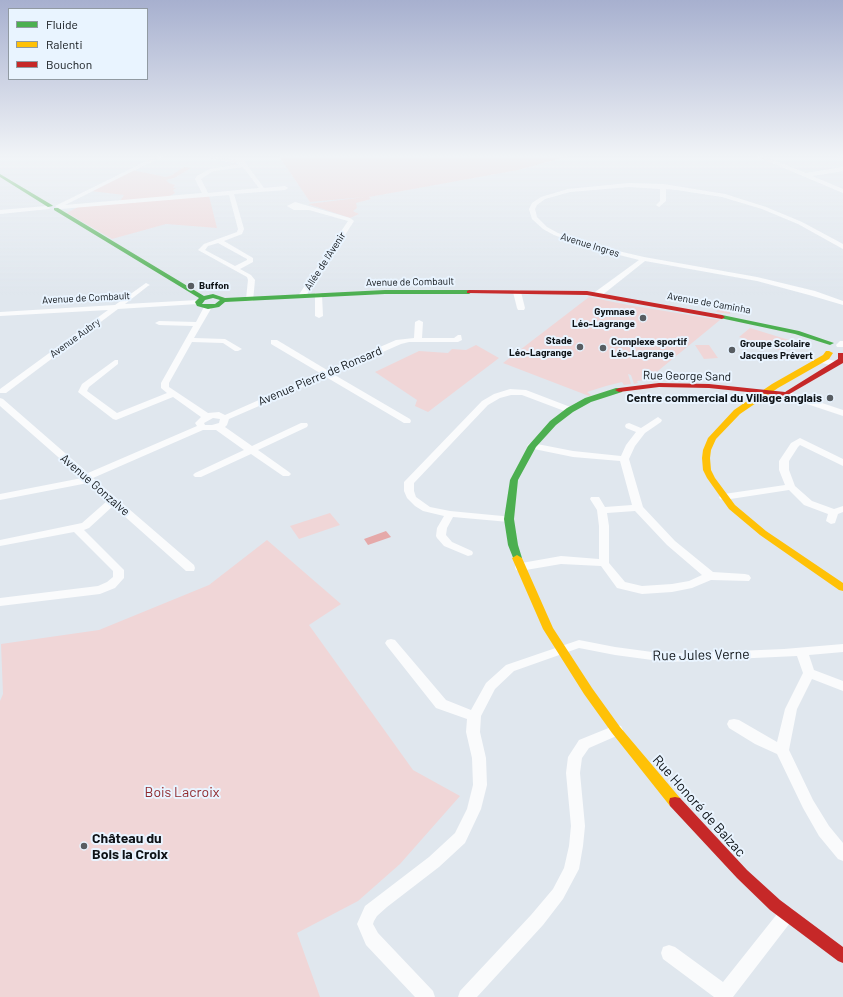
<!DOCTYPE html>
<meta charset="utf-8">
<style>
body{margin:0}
#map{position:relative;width:843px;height:997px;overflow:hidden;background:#e0e7ee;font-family:Barlow,sans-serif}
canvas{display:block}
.legend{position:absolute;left:8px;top:8px;width:140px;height:72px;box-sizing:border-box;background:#e9f4ff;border:1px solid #919aa2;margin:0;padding:5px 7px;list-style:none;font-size:12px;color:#0e1317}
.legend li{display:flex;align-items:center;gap:8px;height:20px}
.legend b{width:20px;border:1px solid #919aa2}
</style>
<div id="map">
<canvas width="843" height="997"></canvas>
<ul class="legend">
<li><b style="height:5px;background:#4caf50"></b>Fluide</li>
<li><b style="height:5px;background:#ffc107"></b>Ralenti</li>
<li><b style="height:5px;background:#c62828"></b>Bouchon</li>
</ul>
</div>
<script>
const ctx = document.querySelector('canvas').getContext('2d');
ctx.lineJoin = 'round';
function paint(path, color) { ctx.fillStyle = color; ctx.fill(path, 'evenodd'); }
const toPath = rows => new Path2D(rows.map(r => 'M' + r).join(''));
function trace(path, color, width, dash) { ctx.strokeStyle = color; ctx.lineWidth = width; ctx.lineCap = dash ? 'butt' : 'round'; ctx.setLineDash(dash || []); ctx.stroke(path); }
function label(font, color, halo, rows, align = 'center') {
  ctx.font = font + ' Barlow,sans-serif'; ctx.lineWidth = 4; ctx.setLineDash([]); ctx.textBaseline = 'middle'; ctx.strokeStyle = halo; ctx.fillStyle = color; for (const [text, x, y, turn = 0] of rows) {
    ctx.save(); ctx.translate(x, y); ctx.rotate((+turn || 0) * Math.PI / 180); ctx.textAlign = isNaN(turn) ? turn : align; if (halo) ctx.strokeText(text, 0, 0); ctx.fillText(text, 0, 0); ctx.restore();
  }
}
const green = toPath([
 [279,156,570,156,518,170,369,197,371,199,356,203,357,208,353,211,359,214,350,218,308,204,365,197,310,202],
 [184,167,191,168,174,178,166,180,169,183,175,185,173,188,177,188,173,190,175,193,169,197,120,201,124,195,91,191,132,170,166,177,172,175],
 [209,196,217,228,166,224,112,239,67,213,78,207],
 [589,297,628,305,720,320,653,375,656,382,654,382,652,380,644,380,637,381,638,383,634,384,631,375,628,374,631,384,624,385,622,382,606,386,587,392,591,395,589,396,503,363],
 [715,300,728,303,743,305,731,307,730,314,716,312,721,306],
 [750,328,789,340,779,350,739,337],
 [476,345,499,358,428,412,415,406,417,400,375,372,419,351,448,353,452,349,466,350],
 [695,345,709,345,718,358,704,359],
 [330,513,340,525,299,539,290,526],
 [267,540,341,604,309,625,413,770,460,796,400,864,358,901,297,933,320,997,0,997,0,701,3,694,1,644,99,630,209,585]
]);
const water = toPath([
 [386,531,391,537,368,545,364,539]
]);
const street = toPath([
 [157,156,163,156,65,205,202,193,195,179,197,176,210,169,241,164,209,158,207,156,244,161,264,188,285,186,288,188,285,190,234,194,244,229,242,234,224,241,253,258,253,262,240,269,251,275,255,280,253,301,247,301,246,299,248,280,247,277,198,250,204,244,237,232,238,229,229,195,60,209,55,206,157,156],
 [243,167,259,188,208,193,201,179,213,171,243,167],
 [218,243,247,259,247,260,235,266,205,250,208,246,218,243],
 [758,156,763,156,806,173,843,167,843,171,812,176,843,189,843,193,758,157,758,156],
 [836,156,843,156,843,159,837,157,836,156],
 [629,183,663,184,725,194,766,207,802,222,843,244,843,249,798,224,762,209,722,197,677,190,666,189,666,201,659,207,656,205,660,201,660,189,629,187,570,192,545,199,537,205,535,209,537,217,547,227,558,233,588,244,644,257,757,277,815,291,843,301,843,305,809,295,757,281,645,261,601,296,595,296,595,292,639,260,584,246,554,235,543,229,532,219,529,209,532,203,541,197,568,189,629,183],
 [295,202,350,218,354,221,306,296,302,298,298,296,348,221,309,210,294,210,287,206,295,202],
 [47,206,50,208,49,209,0,214,0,210,47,206],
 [146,283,150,285,148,286,125,304,198,300,202,302,198,304,118,309,6,393,0,393,0,389,108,310,0,316,0,312,115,305,146,283],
 [514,290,520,290,521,292,525,308,524,310,518,310,517,308,513,292,514,290],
 [315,293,321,293,322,295,323,316,319,318,315,316,315,293],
 [205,305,208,305,212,307,194,338,225,339,242,349,238,351,235,351,223,343,192,342,169,383,169,387,208,413,219,412,225,415,320,373,271,344,271,340,277,340,327,370,396,340,414,338,415,322,419,320,423,322,422,338,454,338,458,335,461,335,462,340,458,342,409,342,401,344,333,374,410,419,411,421,410,423,404,423,326,377,229,419,227,425,225,427,252,446,301,423,307,423,308,425,307,427,258,450,289,472,291,474,289,476,283,476,251,454,201,477,195,477,193,475,195,473,244,450,216,430,203,430,93,478,194,565,195,568,194,571,186,571,113,506,89,528,84,530,124,570,124,578,115,588,100,594,0,606,0,598,98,586,107,582,113,577,113,571,74,532,0,546,0,540,82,523,107,501,88,483,0,500,0,494,82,478,0,406,0,398,3,399,88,473,197,426,195,423,201,417,173,397,116,420,113,419,78,392,82,384,115,360,118,360,118,364,89,387,87,391,117,413,167,393,161,388,161,383,193,326,159,325,155,323,159,321,196,322,205,305],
 [213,418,220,419,219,423,212,425,205,425,204,423,213,418],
 [840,341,843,341,843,347,837,347,836,345,840,341],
 [818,358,821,358,840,362,841,364,837,366,834,366,818,362,818,358],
 [510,389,526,390,573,408,574,410,573,412,567,412,522,395,511,395,500,398,488,405,414,483,414,491,416,497,430,507,450,511,513,517,514,519,513,521,509,522,453,517,447,528,446,535,452,542,472,551,473,553,472,555,468,556,444,546,437,538,436,536,437,528,444,516,423,511,415,506,407,498,404,491,404,482,482,401,494,394,510,389],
 [786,391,843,410,843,416,783,396,782,394,786,391],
 [658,417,662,420,661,422,645,433,635,446,629,459,643,507,675,541,713,572,745,574,749,575,751,578,749,581,711,580,692,588,672,592,642,594,617,588,601,566,561,564,520,571,516,570,515,567,516,564,561,556,599,559,599,526,597,510,590,499,591,497,599,497,605,507,632,505,620,461,573,457,529,448,527,446,529,444,532,443,573,451,621,456,626,445,636,432,626,428,625,426,626,424,629,423,641,428,658,417],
 [635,511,667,545,702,575,689,581,672,584,642,586,625,582,609,563,609,526,607,513,635,511],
 [800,438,843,459,843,466,800,445,798,447,789,461,789,470,795,486,812,501,834,509,843,506,843,512,838,514,835,523,831,524,826,521,828,514,804,505,789,490,724,500,720,499,719,497,724,494,785,485,779,470,779,461,791,443,800,438],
 [391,639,395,640,446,700,471,710,486,683,506,665,579,640,615,647,667,654,784,649,843,644,843,652,809,655,814,670,843,681,843,691,812,679,797,709,789,750,813,800,829,826,843,843,843,861,838,859,819,836,803,808,777,754,755,744,729,728,727,724,729,720,734,719,739,720,777,742,785,709,803,673,797,656,667,662,615,655,579,648,514,671,495,689,481,716,480,732,486,758,487,785,481,809,465,843,439,867,387,907,377,916,374,921,373,924,378,933,433,991,435,997,415,997,366,945,357,924,365,906,429,857,455,833,467,809,473,785,472,758,466,732,467,719,436,708,387,646,385,643,387,640,391,639],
 [616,725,621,726,623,730,621,734,589,748,582,758,580,773,585,826,583,846,579,869,563,899,543,925,477,997,458,997,460,991,531,915,553,889,564,868,569,846,571,826,566,773,568,757,579,740,616,725],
 [787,907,793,909,795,914,793,919,733,997,714,997,663,959,661,953,663,947,669,945,675,947,723,982,781,909,787,907]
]);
const fast = toPath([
 [0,174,52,205,53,206,48,207,0,177,0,174],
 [54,208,58,208,204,296,213,294,225,298,385,290,469,290,472,292,469,294,385,294,225,302,219,307,208,309,197,306,195,302,199,298,54,210,54,208],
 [213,298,220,300,215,304,202,304,205,300,213,298],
 [722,315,799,331,834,343,830,345,795,334,720,318,719,317,722,315],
 [616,388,619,388,623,390,622,392,591,402,573,412,556,425,536,447,518,480,514,519,518,545,522,558,517,561,514,560,508,545,504,519,510,480,528,446,550,421,567,408,585,398,616,388]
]);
const slow = toPath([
 [826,351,829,351,833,353,829,359,778,388,740,414,716,439,711,450,710,458,711,470,715,478,735,505,766,531,843,583,843,591,839,590,760,535,729,509,707,478,703,470,702,458,703,450,708,438,734,410,772,384,823,355,826,351],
 [517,555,522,558,553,628,592,688,620,727,680,798,681,802,680,806,675,807,670,806,612,733,584,694,543,629,512,558,517,555]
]);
const jam = toPath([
 [469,290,587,291,722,315,725,317,722,319,587,295,467,293,467,291,469,290],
 [838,353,843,353,843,363,786,396,709,388,659,387,619,392,615,390,619,388,659,383,709,384,785,392,838,359,838,353],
 [675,797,680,798,747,870,780,900,843,947,843,963,838,961,770,910,737,878,670,806,669,802,670,798,675,797]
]);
const markers = [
 [191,286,4,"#585d62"],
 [643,318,4,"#585d62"],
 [580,347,4,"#585d62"],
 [603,348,4,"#585d62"],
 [732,350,4,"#585d62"],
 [830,398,4,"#585d62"],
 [84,846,4,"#585d62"]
];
const farStreetnames = [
 ["Avenue Ingres",590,245,17],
 ["Allée de l'Avenir",325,261,-57],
 ["Avenue de Combault",410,282,-1],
 ["Avenue de Combault",86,298,-3],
 ["Avenue de Caminha",709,303,10],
 ["Avenue Aubry",75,338,-36]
];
const farPoinames = [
 ["Buffon",199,286],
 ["Gymnase",635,312,"right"],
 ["Léo-Lagrange",635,324,"right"],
 ["Stade",572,341,"right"],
 ["Léo-Lagrange",572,353,"right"],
 ["Complexe sportif",611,342],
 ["Léo-Lagrange",611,354],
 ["Groupe Scolaire",740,344],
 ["Jacques Prévert",740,356]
];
const streetNames = [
 ["Avenue Pierre de Ronsard",320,376,-23],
 ["Rue George Sand",687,376,1],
 ["Avenue Gonzalve",95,485,41]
];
const poiNames = [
 ["Centre commercial du Village anglais",822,398]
];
const nearStreetnames = [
 ["Rue Jules Verne",701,655,-1],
 ["Rue Honoré de Balzac",699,806,48]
];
const nearParknames = [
 ["Bois Lacroix",182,792]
];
const nearPoinames = [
 ["Château du",92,838],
 ["Bois la Croix",92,854]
];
paint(green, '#f0d6d7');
paint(water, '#e5a9a9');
paint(street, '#fafbfc');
paint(fast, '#4caf50');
paint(slow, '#ffc107');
paint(jam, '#c62828');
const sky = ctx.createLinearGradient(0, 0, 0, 295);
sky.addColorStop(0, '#a7b0cf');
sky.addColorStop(0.53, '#f1f4f7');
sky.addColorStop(1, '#f1f4f700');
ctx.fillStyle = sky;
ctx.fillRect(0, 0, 843, 295);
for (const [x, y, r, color] of markers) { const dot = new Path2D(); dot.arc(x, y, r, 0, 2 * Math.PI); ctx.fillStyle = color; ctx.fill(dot); trace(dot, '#e9f4ff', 1.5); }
label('10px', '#0e1317', '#e9f4ff', farStreetnames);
label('bold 10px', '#0e1317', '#e9f4ff', farPoinames, 'left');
label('12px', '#0e1317', '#e9f4ff', streetNames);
label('bold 12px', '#0e1317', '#e9f4ff', poiNames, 'right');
label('14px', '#0e1317', '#e9f4ff', nearStreetnames);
label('14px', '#8f292d', '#e9f4ff', nearParknames);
label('bold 14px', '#0e1317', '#e9f4ff', nearPoinames, 'left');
</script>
